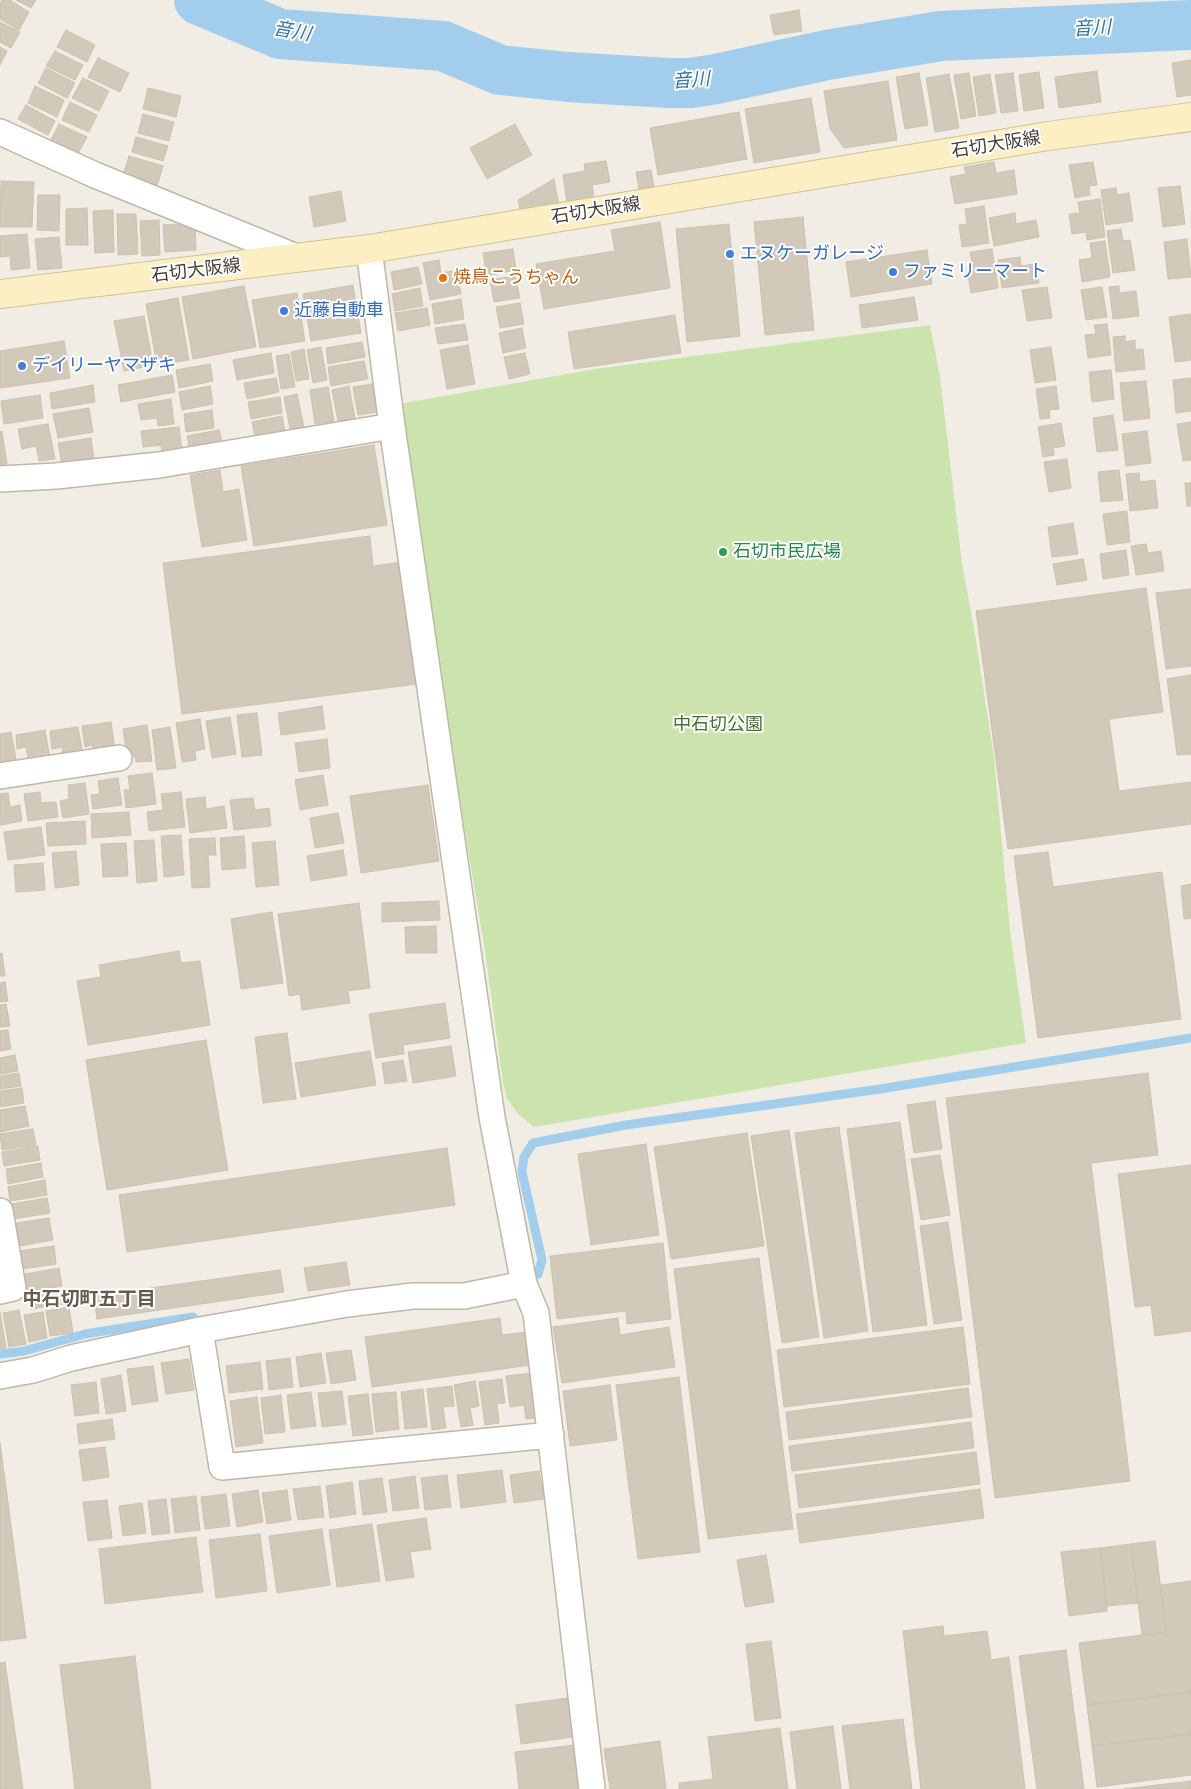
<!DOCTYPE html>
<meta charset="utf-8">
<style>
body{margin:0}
canvas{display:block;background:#f1ede4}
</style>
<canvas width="1191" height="1789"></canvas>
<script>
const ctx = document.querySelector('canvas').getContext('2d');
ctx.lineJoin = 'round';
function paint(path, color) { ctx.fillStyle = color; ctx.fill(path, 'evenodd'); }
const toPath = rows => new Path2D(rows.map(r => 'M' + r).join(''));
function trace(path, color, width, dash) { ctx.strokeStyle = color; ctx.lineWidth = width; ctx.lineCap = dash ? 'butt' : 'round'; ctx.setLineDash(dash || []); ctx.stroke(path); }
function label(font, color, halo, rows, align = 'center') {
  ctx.font = font + ' Arial,"Noto Sans JP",sans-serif'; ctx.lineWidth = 4; ctx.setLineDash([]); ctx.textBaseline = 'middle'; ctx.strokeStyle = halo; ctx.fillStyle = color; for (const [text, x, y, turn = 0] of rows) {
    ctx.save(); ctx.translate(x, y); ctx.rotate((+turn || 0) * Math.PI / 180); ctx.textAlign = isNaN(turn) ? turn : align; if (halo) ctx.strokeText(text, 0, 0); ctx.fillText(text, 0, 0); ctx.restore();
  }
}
const green = toPath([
 [930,325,940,377,962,564,974,628,994,757,1010,931,1026,1043,534,1127,518,1114,506,1097,502,1076,485,951,432,634,399,404,595,369]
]);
const stream = toPath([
 [538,1274,542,1260,522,1172,524,1157,533,1143,626,1125,880,1089,1191,1038],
 [0,1354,24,1351,85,1334,193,1317]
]);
const river = toPath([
 [199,0,280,34,443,46,500,70,568,77,669,83,691,83,716,79,827,55,941,36,1191,25]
]);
const building = toPath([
 [2,0,10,0,29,12,19,30,0,19,0,3,2,0],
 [16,0,36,0,31,8,16,0],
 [799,10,802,31,774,35,770,15,799,10],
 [0,22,20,32,11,48,0,42,0,22],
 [66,30,95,45,87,62,57,47,66,30],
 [0,47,7,51,0,65,0,47],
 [55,51,83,65,75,80,46,66,55,51],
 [98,58,129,73,120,92,88,77,98,58],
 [1191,60,1191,95,1177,97,1172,63,1191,60],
 [46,68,75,83,67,98,38,83,46,68],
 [1097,71,1101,102,1059,108,1055,77,1097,71],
 [1039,72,1044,108,1024,111,1019,75,1039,72],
 [919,73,928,125,905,129,896,77,919,73],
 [969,73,976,116,961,119,954,75,969,73],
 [1013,73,1018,111,1001,113,995,75,1013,73],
 [949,74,959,128,935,132,926,78,949,74],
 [990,74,996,113,979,116,973,77,990,74],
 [83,78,109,91,99,111,72,98,83,78],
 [888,81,897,140,844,148,830,129,824,91,888,81],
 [35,86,64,100,57,117,28,103,35,86],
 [148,88,181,96,176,117,143,109,148,88],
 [811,98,820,152,754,163,745,109,811,98],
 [70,102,97,115,89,132,62,120,70,102],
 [26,105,55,121,48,135,18,119,26,105],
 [739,112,747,159,658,175,650,128,739,112],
 [143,114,174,122,169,141,138,133,143,114],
 [59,124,87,137,77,155,50,142,59,124],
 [515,124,532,155,487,179,470,148,515,124],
 [136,137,168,146,163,161,132,152,136,137],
 [129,156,163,166,157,186,123,175,129,156],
 [606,161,610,182,592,185,594,197,567,202,563,175,585,171,584,164,606,161],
 [994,162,996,173,1014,170,1017,194,955,204,950,177,966,174,964,167,994,162],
 [1093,162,1097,185,1089,186,1090,195,1075,198,1069,165,1093,162],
 [651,170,654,187,639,189,636,172,651,170],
 [554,179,559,206,521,213,518,200,554,179],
 [1,181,34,182,32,227,0,227,1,181],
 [1180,186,1185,224,1163,227,1158,188,1180,186],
 [1116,188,1117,195,1129,193,1133,221,1106,225,1101,190,1116,188],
 [341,191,346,221,314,227,309,197,341,191],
 [38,195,60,195,59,231,37,230,38,195],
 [1100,199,1105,237,1087,240,1086,232,1072,234,1069,214,1080,213,1078,202,1100,199],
 [984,206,989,243,962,247,959,225,967,224,965,209,984,206],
 [87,208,88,245,66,245,66,209,87,208],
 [113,210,114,252,95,253,93,211,113,210],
 [1015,213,1016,224,1036,220,1039,237,994,246,989,218,1015,213],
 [117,214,136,214,138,254,118,255,117,214],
 [803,217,814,330,765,335,754,222,803,217],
 [159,220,160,255,142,256,140,221,159,220],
 [660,222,670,288,544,309,536,264,615,251,611,230,660,222],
 [195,223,196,250,165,252,163,225,195,223],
 [729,224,740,336,687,342,676,229,729,224],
 [1121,229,1123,241,1130,240,1135,270,1113,273,1107,231,1121,229],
 [27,234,30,268,11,270,10,256,0,257,0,236,27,234],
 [59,237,62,268,38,270,35,239,59,237],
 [1187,239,1191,277,1168,279,1164,242,1187,239],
 [1105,241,1110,277,1082,282,1079,260,1092,258,1090,243,1105,241],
 [513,249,516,270,487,276,483,253,513,249],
 [992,249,998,288,971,293,967,268,973,267,970,252,992,249],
 [927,250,932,284,851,297,846,262,927,250],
 [1020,257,1021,266,1036,264,1039,283,1002,288,998,260,1020,257],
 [439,260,441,273,457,270,461,294,430,300,423,263,439,260],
 [418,267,422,284,394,290,391,272,418,267],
 [515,276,520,298,494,302,490,280,515,276],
 [353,285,361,333,311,341,303,294,353,285],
 [244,286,256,347,193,359,182,297,244,286],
 [1119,286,1119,293,1136,291,1139,316,1113,319,1109,287,1119,286],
 [1047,287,1052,318,1027,321,1022,290,1047,287],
 [1102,287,1107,317,1086,320,1081,290,1102,287],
 [420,288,423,306,395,311,392,294,420,288],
 [297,293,305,341,260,348,252,300,297,293],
 [914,297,918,320,862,328,859,305,914,297],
 [178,298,189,360,157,365,146,304,178,298],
 [461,299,464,319,435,324,432,304,461,299],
 [520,303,524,324,500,328,496,307,520,303],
 [427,308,430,325,398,331,395,313,427,308],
 [1191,314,1191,360,1175,362,1169,317,1191,314],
 [675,315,681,353,574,369,568,332,675,315],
 [144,316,153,365,124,371,114,321,144,316],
 [465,324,468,340,438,344,435,328,465,324],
 [1107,324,1111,355,1088,358,1085,335,1096,334,1094,325,1107,324],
 [522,328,526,348,503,353,499,333,522,328],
 [1125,336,1125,342,1135,340,1135,350,1143,349,1145,369,1116,372,1113,337,1125,336],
 [64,341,70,378,0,388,0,351,64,341],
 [362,342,365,357,328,364,326,348,362,342],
 [468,345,475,384,447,389,440,350,468,345],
 [321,347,327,380,313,383,307,350,321,347],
 [1051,347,1056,380,1035,383,1030,350,1051,347],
 [304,349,309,379,296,381,291,352,304,349],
 [271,353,274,373,237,380,233,360,271,353],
 [525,353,530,374,509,379,504,357,525,353],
 [289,354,295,387,281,389,276,356,289,354],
 [364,361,368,379,331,386,328,367,364,361],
 [210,364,213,381,179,388,176,370,210,364],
 [1111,370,1114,399,1092,402,1089,372,1111,370],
 [172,375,175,392,121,402,118,385,172,375],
 [276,378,279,392,247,399,244,383,276,378],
 [1191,378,1191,411,1176,413,1173,380,1191,378],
 [1146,381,1150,418,1124,421,1120,383,1146,381],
 [372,384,377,412,358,415,353,387,372,384],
 [93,385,95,402,52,409,50,393,93,385],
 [210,386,213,404,182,410,179,392,210,386],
 [349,386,355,418,338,421,332,390,349,386],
 [1056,386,1059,409,1049,410,1050,418,1040,419,1036,389,1056,386],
 [328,387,334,421,315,424,310,390,328,387],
 [297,394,304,427,290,429,284,397,297,394],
 [40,395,43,418,4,424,1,401,40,395],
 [280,397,282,413,251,419,248,402,280,397],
 [171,399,174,424,158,426,157,418,141,420,138,404,171,399],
 [89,408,93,432,58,438,53,414,89,408],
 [212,410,214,428,186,432,184,414,212,410],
 [1113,415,1118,450,1097,452,1093,418,1113,415],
 [282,416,285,431,255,437,252,422,282,416],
 [1191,422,1191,460,1183,461,1177,424,1191,422],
 [1061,423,1065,446,1053,448,1054,455,1043,457,1038,427,1061,423],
 [48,424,55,459,39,461,36,446,22,449,18,429,48,424],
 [179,427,182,450,162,453,161,445,143,447,141,431,179,427],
 [219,430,223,446,190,452,187,436,219,430],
 [2,431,7,464,0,466,0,432,2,431],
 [1147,431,1151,463,1126,466,1122,434,1147,431],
 [91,438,94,460,62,465,58,443,91,438],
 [374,445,387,525,254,546,241,466,374,445],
 [1067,459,1071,488,1049,492,1044,462,1067,459],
 [220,470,223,492,239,489,247,540,202,547,190,475,220,470],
 [1119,470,1123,500,1101,502,1098,472,1119,470],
 [1139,473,1140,482,1155,480,1158,508,1130,511,1126,474,1139,473],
 [1185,483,1191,483,1191,506,1187,506,1185,483],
 [1127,511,1130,542,1107,545,1103,514,1127,511],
 [1073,523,1078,554,1052,557,1048,527,1073,523],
 [370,536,373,566,402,562,417,684,182,714,163,563,370,536],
 [1146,544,1148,553,1161,551,1164,571,1136,575,1131,546,1146,544],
 [1126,550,1129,575,1103,579,1100,554,1126,550],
 [1083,559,1087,580,1057,585,1053,564,1083,559],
 [1146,588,1163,712,1109,719,1119,791,1191,782,1191,824,1008,849,976,611,1146,588],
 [1191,589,1191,666,1166,669,1156,593,1191,589],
 [1191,675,1191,754,1177,755,1167,679,1191,675],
 [322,706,325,729,281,735,278,713,322,706],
 [257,713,262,755,242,757,237,715,257,713],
 [230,717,236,754,212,758,206,721,230,717],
 [200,719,205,749,195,751,196,760,182,762,176,723,200,719],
 [111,722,115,750,93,754,92,745,85,747,82,726,111,722],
 [147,725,152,761,136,762,135,756,127,757,123,729,147,725],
 [78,727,83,755,63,759,62,747,52,749,50,731,78,727],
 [170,727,176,768,157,770,152,730,170,727],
 [45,730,50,759,29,763,26,747,17,749,16,735,45,730],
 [11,732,17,765,0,768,0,734,11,732],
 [327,739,330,768,299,772,295,743,327,739],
 [152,773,156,804,126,808,124,790,130,790,128,776,152,773],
 [323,775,328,805,300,810,295,780,323,775],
 [118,778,122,805,93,809,91,795,100,794,98,781,118,778],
 [85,783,89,814,63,818,60,801,69,799,68,785,85,783],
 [428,785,439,861,361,873,350,796,428,785],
 [40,792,41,803,56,802,58,817,28,821,24,794,40,792],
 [181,792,185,827,149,831,147,812,163,810,161,794,181,792],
 [8,793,10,807,20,805,22,821,0,825,0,794,8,793],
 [205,797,206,809,224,806,227,828,190,833,186,799,205,797],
 [253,798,255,810,269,808,271,826,234,830,230,800,253,798],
 [129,812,131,835,92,838,91,814,129,812],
 [338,813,344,843,315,848,310,818,338,813],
 [85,821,86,844,48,846,46,823,85,821],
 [41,827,45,855,8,860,4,832,41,827],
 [181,835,184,875,164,877,161,836,181,835],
 [244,836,246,868,222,870,220,838,244,836],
 [215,838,216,855,208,855,210,887,192,888,189,839,215,838],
 [154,840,157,881,137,883,134,841,154,840],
 [275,841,279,885,256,887,252,843,275,841],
 [126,843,128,876,103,877,101,844,126,843],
 [343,850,347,875,311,881,307,856,343,850],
 [76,851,79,885,55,888,52,853,76,851],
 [1048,852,1053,887,1162,872,1181,1019,1038,1038,1014,856,1048,852],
 [43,863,45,890,16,892,14,865,43,863],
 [1191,884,1191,918,1184,919,1181,886,1191,884],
 [439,901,440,920,382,922,382,903,439,901],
 [359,903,370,988,348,991,350,1003,302,1010,300,994,289,996,278,914,359,903],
 [272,912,283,983,241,989,231,919,272,912],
 [436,926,437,953,406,953,405,927,436,926],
 [179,951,181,963,200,961,210,1025,88,1045,77,981,101,977,99,965,179,951],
 [2,953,5,976,0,976,0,954,2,953],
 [5,982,8,1001,0,1002,0,983,5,982],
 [445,1003,450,1038,403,1045,404,1054,376,1058,369,1014,445,1003],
 [6,1004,10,1026,0,1027,0,1005,6,1004],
 [8,1030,11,1049,0,1051,0,1031,8,1030],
 [287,1033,296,1099,263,1103,255,1037,287,1033],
 [206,1040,228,1170,107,1190,86,1060,206,1040],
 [451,1046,456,1076,413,1083,408,1052,451,1046],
 [370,1051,376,1085,301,1097,295,1063,370,1051],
 [15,1055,18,1071,0,1074,0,1058,15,1055],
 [403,1060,407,1081,385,1084,382,1063,403,1060],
 [19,1073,21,1086,0,1089,0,1076,19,1073],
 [1148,1073,1158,1155,1091,1163,1130,1481,995,1498,946,1098,1148,1073],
 [22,1088,24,1103,0,1107,0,1091,22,1088],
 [935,1101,942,1149,914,1153,907,1105,935,1101],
 [25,1106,29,1126,0,1132,0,1110,25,1106],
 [900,1122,927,1325,873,1332,847,1129,900,1122],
 [839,1127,868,1331,824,1338,795,1133,839,1127],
 [33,1129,36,1145,2,1150,0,1134,33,1129],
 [789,1130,819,1337,782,1343,751,1136,789,1130],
 [747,1133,764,1246,671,1259,654,1147,747,1133],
 [646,1144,659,1235,591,1245,578,1154,646,1144],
 [38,1146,40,1160,4,1166,2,1152,38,1146],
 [447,1148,455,1205,127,1252,119,1195,447,1148],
 [940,1155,950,1215,921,1220,911,1159,940,1155],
 [41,1163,43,1177,8,1184,6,1169,41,1163],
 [1191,1165,1191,1331,1155,1336,1151,1305,1135,1307,1118,1174,1191,1165],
 [45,1180,47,1195,10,1201,8,1187,45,1180],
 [47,1198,50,1213,13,1219,11,1204,47,1198],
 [49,1218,53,1240,20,1246,16,1223,49,1218],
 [948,1222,962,1320,934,1324,920,1226,948,1222],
 [663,1243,671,1319,627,1324,626,1311,557,1319,550,1256,663,1243],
 [54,1246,56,1264,22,1269,19,1251,54,1246],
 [759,1258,793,1529,708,1539,674,1269,759,1258],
 [346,1262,350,1285,308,1291,304,1268,346,1262],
 [59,1268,62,1286,28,1292,25,1274,59,1268],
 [280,1270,284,1292,97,1319,94,1296,280,1270],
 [61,1290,64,1304,31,1309,28,1295,61,1290],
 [69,1307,73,1333,50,1336,46,1311,69,1307],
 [19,1310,26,1344,9,1347,3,1313,19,1310],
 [0,1312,6,1348,0,1349,0,1312],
 [43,1312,47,1338,29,1342,24,1315,43,1312],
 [500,1318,502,1335,526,1332,531,1365,372,1387,365,1337,500,1318],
 [618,1318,620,1335,669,1327,675,1367,562,1383,553,1327,618,1318],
 [963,1327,970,1384,784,1407,777,1350,963,1327],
 [351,1350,356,1380,331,1384,326,1353,351,1350],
 [321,1353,326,1383,300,1387,296,1357,321,1353],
 [290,1358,293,1387,269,1390,266,1361,290,1358],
 [189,1359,194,1390,166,1394,161,1363,189,1359],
 [260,1362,263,1389,229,1393,226,1366,260,1362],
 [153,1366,158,1401,132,1405,127,1369,153,1366],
 [533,1373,539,1418,526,1419,524,1405,510,1407,506,1376,533,1373],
 [121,1375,126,1411,106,1414,101,1379,121,1375],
 [679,1377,700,1552,638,1559,616,1385,679,1377],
 [502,1379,505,1403,497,1404,499,1423,485,1425,479,1382,502,1379],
 [475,1381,479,1406,470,1408,473,1425,461,1427,454,1385,475,1381],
 [96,1382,99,1413,75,1416,71,1385,96,1382],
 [610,1385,617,1440,570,1446,563,1391,610,1385],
 [452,1386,454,1406,443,1407,446,1428,432,1430,427,1389,452,1386],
 [968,1388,972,1417,789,1440,786,1412,968,1388],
 [423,1389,427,1427,405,1429,401,1392,423,1389],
 [342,1391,346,1424,322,1427,318,1393,342,1391],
 [311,1392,316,1426,291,1429,287,1395,311,1392],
 [396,1392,399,1429,376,1432,372,1394,396,1392],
 [368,1394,373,1434,353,1436,348,1396,368,1394],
 [281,1395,285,1432,265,1434,261,1398,281,1395],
 [257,1397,263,1443,236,1447,230,1401,257,1397],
 [112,1419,115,1439,79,1444,77,1424,112,1419],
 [971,1422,974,1448,792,1471,789,1446,971,1422],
 [0,1443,26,1638,0,1641,0,1443],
 [105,1447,109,1477,83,1481,79,1450,105,1447],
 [976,1452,980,1484,799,1508,795,1475,976,1452],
 [502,1470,506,1502,461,1508,457,1475,502,1470],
 [539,1471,544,1499,514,1503,510,1475,539,1471],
 [447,1475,451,1507,425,1510,421,1478,447,1475],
 [415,1476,419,1508,393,1511,389,1480,415,1476],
 [382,1478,387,1512,363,1515,359,1481,382,1478],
 [352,1482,356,1514,330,1518,326,1486,352,1482],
 [320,1486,324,1517,298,1520,293,1489,320,1486],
 [980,1489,984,1518,800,1543,796,1514,980,1489],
 [258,1490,263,1522,237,1527,232,1494,258,1490],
 [287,1490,291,1520,267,1524,262,1493,287,1490],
 [226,1494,230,1526,205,1529,201,1497,226,1494],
 [196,1496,200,1530,175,1533,171,1499,196,1496],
 [166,1499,170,1533,152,1535,148,1501,166,1499],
 [107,1500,112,1538,88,1541,83,1502,107,1500],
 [142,1503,146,1533,123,1536,119,1506,142,1503],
 [426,1518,431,1549,410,1552,414,1577,386,1581,377,1525,426,1518],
 [372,1524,380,1581,337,1587,329,1530,372,1524],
 [322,1529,330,1585,277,1593,269,1536,322,1529],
 [260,1534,267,1591,216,1598,209,1540,260,1534],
 [196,1537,203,1592,105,1604,99,1549,196,1537],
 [1155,1541,1166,1632,1142,1635,1131,1544,1155,1541],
 [1131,1544,1138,1603,1107,1606,1100,1548,1131,1544],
 [1100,1548,1107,1611,1069,1616,1061,1552,1100,1548],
 [766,1555,774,1602,745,1607,737,1560,766,1555],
 [1191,1581,1191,1692,1087,1705,1079,1643,1166,1632,1160,1585,1191,1581],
 [943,1626,944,1636,987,1631,991,1660,1009,1657,1025,1789,921,1789,903,1631,943,1626],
 [771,1641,781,1718,755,1721,746,1644,771,1641],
 [1066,1650,1084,1789,1037,1789,1019,1656,1066,1650],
 [135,1656,151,1789,75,1789,60,1665,135,1656],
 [5,1662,23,1789,0,1789,0,1663,5,1662],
 [1191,1692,1191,1734,1092,1746,1087,1705,1191,1692],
 [568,1698,573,1737,521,1744,516,1705,568,1698],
 [903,1719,912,1789,850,1789,842,1726,903,1719],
 [833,1726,841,1789,797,1789,790,1732,833,1726],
 [780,1728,788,1789,679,1789,679,1783,713,1779,708,1737,780,1728],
 [1191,1734,1191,1775,1097,1787,1092,1746,1191,1734],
 [660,1741,666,1789,610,1789,604,1749,660,1741],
 [576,1745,580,1789,519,1789,515,1752,576,1745],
 [1191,1781,1191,1789,1124,1789,1191,1781]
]);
const minor = toPath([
 [0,132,95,175,299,258],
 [369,249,392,426,492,1117,524,1284,536,1313,592,1789],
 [0,479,56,476,159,465,392,426],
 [0,776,119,758],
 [0,1211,13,1288,0,1291],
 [200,1330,222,1467,551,1435],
 [0,1376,33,1370,71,1358,200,1330,347,1304,413,1296,464,1296,524,1284]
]);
const secondary = toPath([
 [0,294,369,249,1048,136,1191,117]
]);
const markers = [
 [730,254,5,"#3f7fe0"],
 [893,272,5,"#3f7fe0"],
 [443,278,5,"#e8710a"],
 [284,311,5,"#3f7fe0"],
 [22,366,5,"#3f7fe0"],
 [723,552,5,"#2e9e5b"]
];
const streetNames = [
 ["石切大阪線",996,145,-9],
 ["石切大阪線",596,211,-9],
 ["石切大阪線",196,271,-7]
];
const shopNames = [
 ["エヌケーガレージ",740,254],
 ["ファミリーマート",903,272],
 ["近藤自動車",294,311],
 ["デイリーヤマザキ",32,366]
];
const foodNames = [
 ["焼鳥こうちゃん",453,278]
];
const leisureNames = [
 ["石切市民広場",733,552]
];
const parkNames = [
 ["中石切公園",718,725]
];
const waterNames = [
 ["音川",1092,29,-3],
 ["音川",292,32,10],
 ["音川",691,81,-4]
];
const neighbourhoodNames = [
 ["中石切町五丁目",89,1300]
];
paint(green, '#cbe4ae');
trace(stream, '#a2cdec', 9);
trace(river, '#a2cdec', 50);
paint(building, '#d2c9ba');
trace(building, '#ccc1ae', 1);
trace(minor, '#bfb8aa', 28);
trace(secondary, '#cfc196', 30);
trace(minor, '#fff', 25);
trace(secondary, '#fcefc4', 28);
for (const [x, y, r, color] of markers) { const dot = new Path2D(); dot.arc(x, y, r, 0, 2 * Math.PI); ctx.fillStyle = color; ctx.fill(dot); trace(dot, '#fff', 2); }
label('18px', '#433d34', '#fff', streetNames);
label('18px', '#366cbe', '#fff', shopNames, 'left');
label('18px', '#c56008', '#fff', foodNames, 'left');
label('18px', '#27864d', '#fff', leisureNames, 'left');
label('18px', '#45712b', '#fff', parkNames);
label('italic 19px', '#3376a9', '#fff', waterNames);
label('bold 19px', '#655b4c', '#fff', neighbourhoodNames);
</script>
